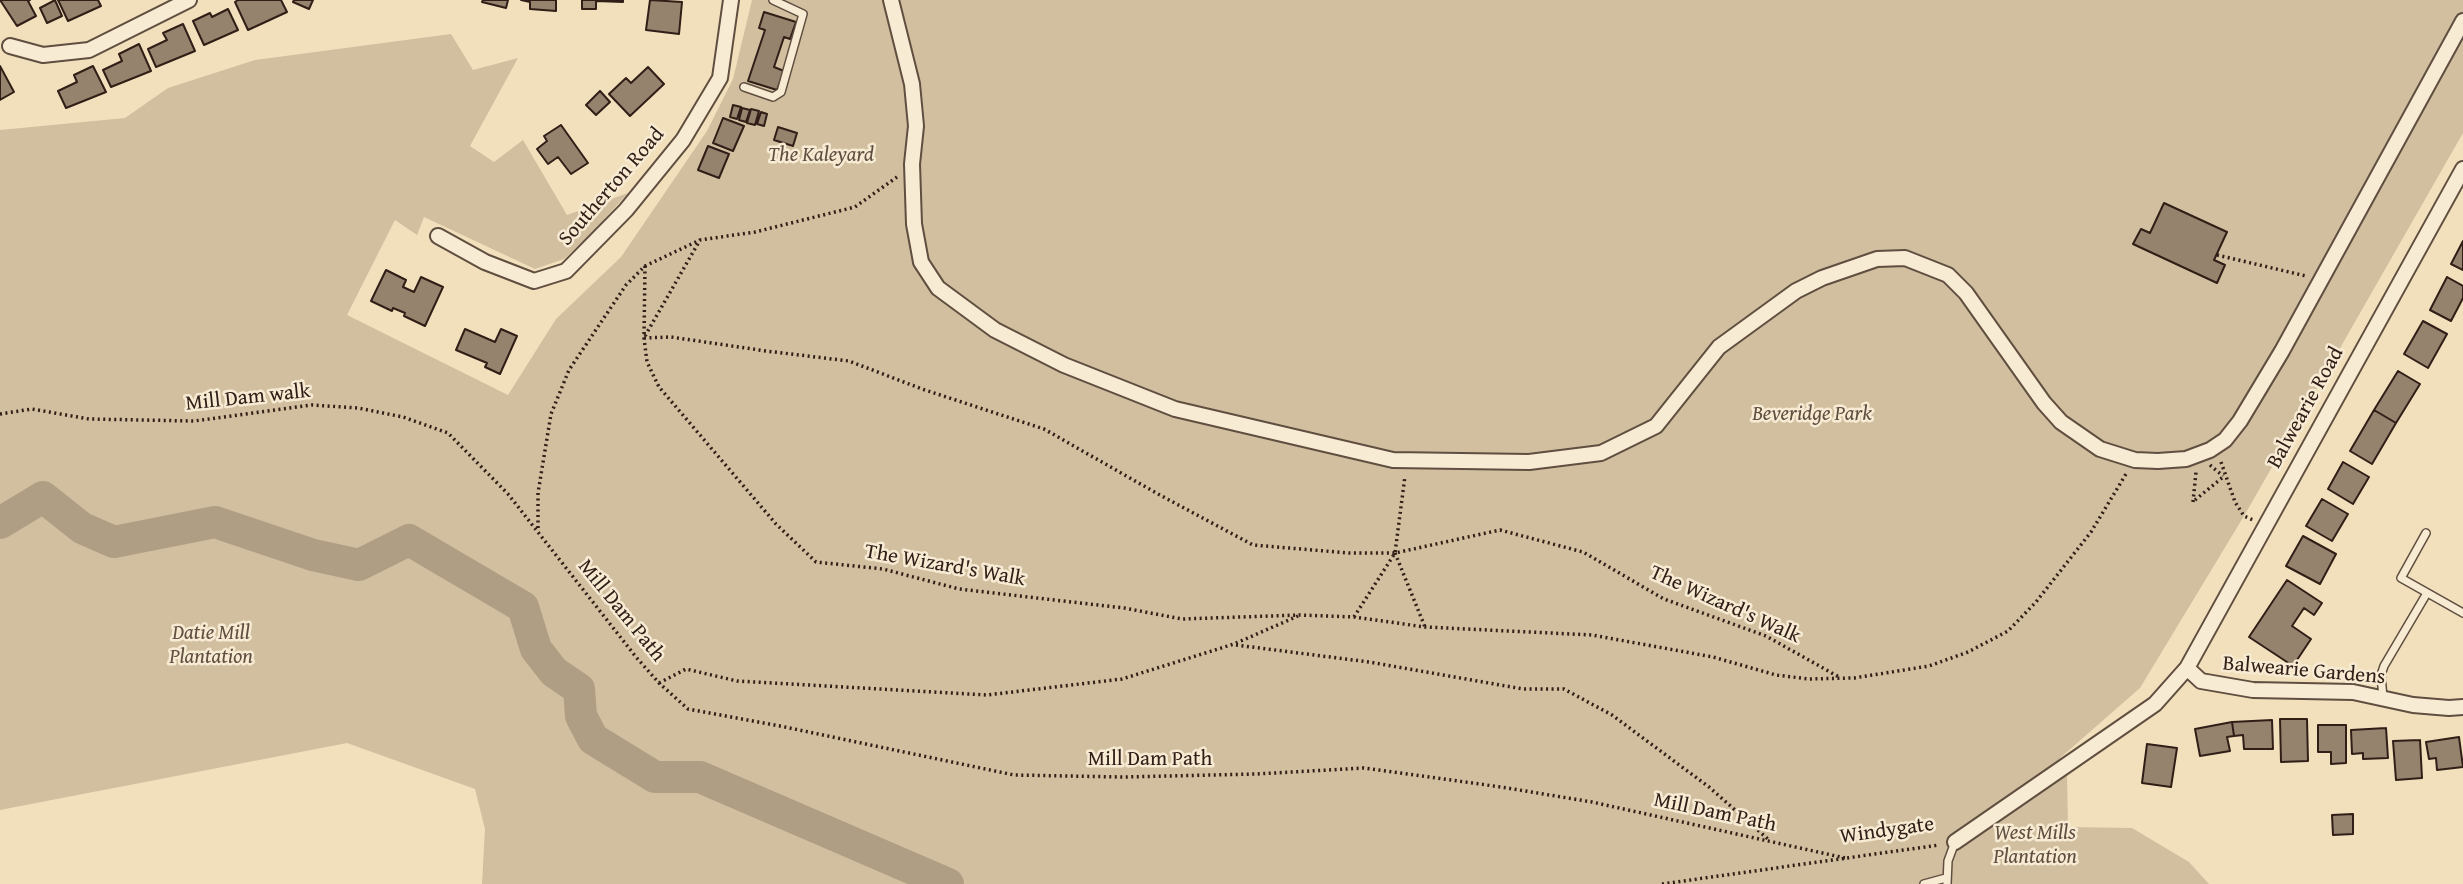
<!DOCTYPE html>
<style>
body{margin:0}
canvas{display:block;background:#f2e0bc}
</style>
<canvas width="2463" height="884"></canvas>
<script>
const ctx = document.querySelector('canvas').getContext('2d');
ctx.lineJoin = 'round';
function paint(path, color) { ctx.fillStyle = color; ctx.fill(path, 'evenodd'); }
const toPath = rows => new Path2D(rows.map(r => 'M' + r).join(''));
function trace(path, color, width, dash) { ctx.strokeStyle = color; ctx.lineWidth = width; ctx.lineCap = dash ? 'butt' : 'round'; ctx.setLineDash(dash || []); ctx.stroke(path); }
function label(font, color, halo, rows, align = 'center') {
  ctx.font = font + ' "Gentium Book Plus",serif'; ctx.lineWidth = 5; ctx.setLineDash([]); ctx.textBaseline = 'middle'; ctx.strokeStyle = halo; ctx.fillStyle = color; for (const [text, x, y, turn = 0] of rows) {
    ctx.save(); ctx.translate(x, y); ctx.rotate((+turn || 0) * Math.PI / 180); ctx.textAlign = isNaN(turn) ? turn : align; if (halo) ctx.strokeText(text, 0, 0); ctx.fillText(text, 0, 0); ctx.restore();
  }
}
const green = toPath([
 [752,0,2463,0,2463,133,2244,516,2140,688,2060,758,2067,774,2068,827,2132,828,2189,862,2209,884,482,884,485,829,475,789,347,743,0,810,0,130,125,118,168,88,255,60,451,34,473,70,518,58,470,146,494,162,523,140,567,215,628,193,589,236,564,259,535,269,424,217,417,235,395,220,347,315,508,395,556,319,621,257,707,131,733,79]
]);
const river = toPath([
 [0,523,43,497,82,528,114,542,215,522,313,555,359,565,409,540,523,607,536,649,554,672,579,689,581,716,593,739,655,777,700,777,948,884]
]);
const building = toPath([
 [0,0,30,0,28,1,36,16,17,26,0,0],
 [55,0,62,16,47,23,40,8,55,0],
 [58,0,98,0,101,6,68,21,58,0],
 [238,0,281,0,287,12,248,30,235,2,238,0],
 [294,0,313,0,309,9,293,2,294,0],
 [483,0,508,0,506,8,482,2,483,0],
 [521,0,556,0,556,11,530,9,530,2,521,0],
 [582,0,623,0,623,2,596,1,596,9,582,9,582,0],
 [650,0,682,2,679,34,646,30,650,0],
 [228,9,238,30,204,45,193,21,210,13,212,17,228,9],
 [764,12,796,22,790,39,784,37,774,67,784,71,777,90,748,81,765,30,759,28,764,12],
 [183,24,195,51,156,67,148,49,167,40,163,33,183,24],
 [139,44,151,71,111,87,103,70,122,61,119,54,139,44],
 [0,66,14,92,0,100,0,66],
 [93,66,106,92,66,108,58,91,77,82,74,75,93,66],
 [648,67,664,84,630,116,609,94,626,78,631,83,648,67],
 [600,91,610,102,596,115,586,105,600,91],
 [733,105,741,107,737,119,730,117,733,105],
 [742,108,750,110,746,122,739,120,742,108],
 [751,109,759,111,755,125,747,123,751,109],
 [761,112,767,114,764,126,757,124,761,112],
 [723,118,744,126,733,151,713,143,723,118],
 [561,125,588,163,571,174,558,157,548,164,537,149,547,141,544,136,561,125],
 [778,127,797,133,793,146,774,140,778,127],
 [708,146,729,154,719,178,698,170,708,146],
 [2164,203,2227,232,2214,260,2225,265,2217,283,2133,244,2141,229,2150,233,2164,203],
 [2463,241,2463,270,2451,264,2463,241],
 [386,270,406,280,403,287,414,292,421,277,443,287,425,326,404,316,405,313,393,308,392,311,371,301,386,270],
 [2447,277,2463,286,2463,298,2451,321,2430,310,2447,277],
 [2423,321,2447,334,2428,368,2404,354,2423,321],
 [465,329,495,342,501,329,517,336,500,374,485,367,487,363,456,350,465,329],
 [2398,371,2420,384,2396,423,2374,410,2398,371],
 [2374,410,2396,423,2372,464,2350,451,2374,410],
 [2343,462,2369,477,2353,504,2328,489,2343,462],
 [2322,499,2348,514,2332,541,2306,526,2322,499],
 [2303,536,2336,554,2320,584,2286,566,2303,536],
 [2287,580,2322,603,2314,615,2304,608,2292,626,2311,639,2293,666,2249,637,2287,580],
 [2280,719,2307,719,2308,761,2281,762,2280,719],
 [2272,720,2273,749,2244,749,2243,735,2234,736,2232,722,2272,720],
 [2232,722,2234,736,2227,737,2230,751,2200,756,2195,729,2232,722],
 [2318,725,2346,725,2346,763,2331,764,2331,752,2318,752,2318,725],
 [2386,728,2388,758,2363,759,2363,753,2352,754,2351,730,2386,728],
 [2459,737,2463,767,2437,770,2436,758,2429,759,2426,742,2459,737],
 [2420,740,2422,778,2396,780,2393,741,2420,740],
 [2147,744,2177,748,2171,787,2142,783,2147,744],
 [2353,814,2353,834,2333,835,2332,815,2353,814]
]);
const path = toPath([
 [2217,255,2306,276],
 [645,266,644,338,647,362,659,387,776,524,816,562,883,569,959,589,1124,608,1182,619,1300,615,1354,617,1425,627,1592,635,1713,657,1776,675,1809,679,1854,678,1929,666,1968,652,2008,631,2036,602,2091,532,2126,474],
 [645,336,700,240],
 [644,338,671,337,766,351,849,361,922,389,1044,429,1158,494,1253,545,1349,553,1395,553,1500,530,1583,552,1664,599,1766,636,1839,677],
 [0,414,32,409,89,419,194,421,312,405,358,408,403,417,448,433,508,494,636,657,659,683,688,709,780,726,1014,775,1123,777,1256,774,1364,768,1501,787,1592,802,1845,858],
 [2221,462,2235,502,2244,516,2253,520],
 [2210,465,2223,476],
 [2195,500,2223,477],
 [2193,502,2196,472],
 [538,528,538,493,551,414,569,370,626,285,645,266,700,240,755,232,855,207,897,177],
 [1395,553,1425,627],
 [1354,617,1395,553,1405,476],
 [1236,645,1369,662,1523,689,1564,689,1612,715,1709,787,1769,840],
 [659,683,686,669,737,681,987,695,1122,679,1234,644,1298,616],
 [1662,884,1939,845]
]);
const lane = toPath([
 [744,87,773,97,781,92,803,14,773,0],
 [2426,533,2401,578,2463,613],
 [2383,698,2381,675,2384,666,2427,593],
 [1924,884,1946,878],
 [1947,884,1948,861,1955,842]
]);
const street = toPath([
 [891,0,912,84,916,126,912,164,914,224,921,262,938,288,995,330,1064,365,1175,409,1393,460,1529,462,1601,453,1656,426,1719,347,1796,291,1822,278,1877,259,1905,258,1948,275,1966,293,2044,403,2061,422,2100,449,2135,460,2158,461,2186,459,2210,450,2225,440,2240,421,2282,351,2463,21],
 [10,46,43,55,89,50,189,0],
 [438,236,485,262,534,281,566,271,626,210,683,140,720,78,731,0],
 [2187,668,2201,681,2253,690,2353,692,2413,705,2449,708,2463,707],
 [1955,842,2155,704,2187,668,2463,169]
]);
const parkNames = [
 ["The Kaleyard",821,156],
 ["Beveridge Park",1812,415],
 ["Datie Mill",211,634],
 ["Plantation",211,658],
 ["West Mills",2035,834],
 ["Plantation",2035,858]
];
const streetNames = [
 ["Southerton Road",612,187,-49],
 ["Mill Dam walk",248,398,-6],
 ["Balwearie Road",2306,408,-61],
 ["The Wizard's Walk",945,566,10],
 ["The Wizard's Walk",1725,605,24],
 ["Mill Dam Path",621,611,51],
 ["Balwearie Gardens",2304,671,5],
 ["Mill Dam Path",1150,760],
 ["Mill Dam Path",1715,813,12],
 ["Windygate",1887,831,-8]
];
paint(green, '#d1bfa0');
trace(river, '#b09e84', 32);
paint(building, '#95836d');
trace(building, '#301e17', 2);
trace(lane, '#604e40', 10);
trace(street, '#604e40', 18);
trace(path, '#301e17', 3.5, [2, 3.5]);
trace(lane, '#f7ebd3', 7);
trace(street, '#f7ebd3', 14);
label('italic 21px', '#604e40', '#f7ebd3', parkNames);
label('21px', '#301e17', '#f7ebd3', streetNames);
</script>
